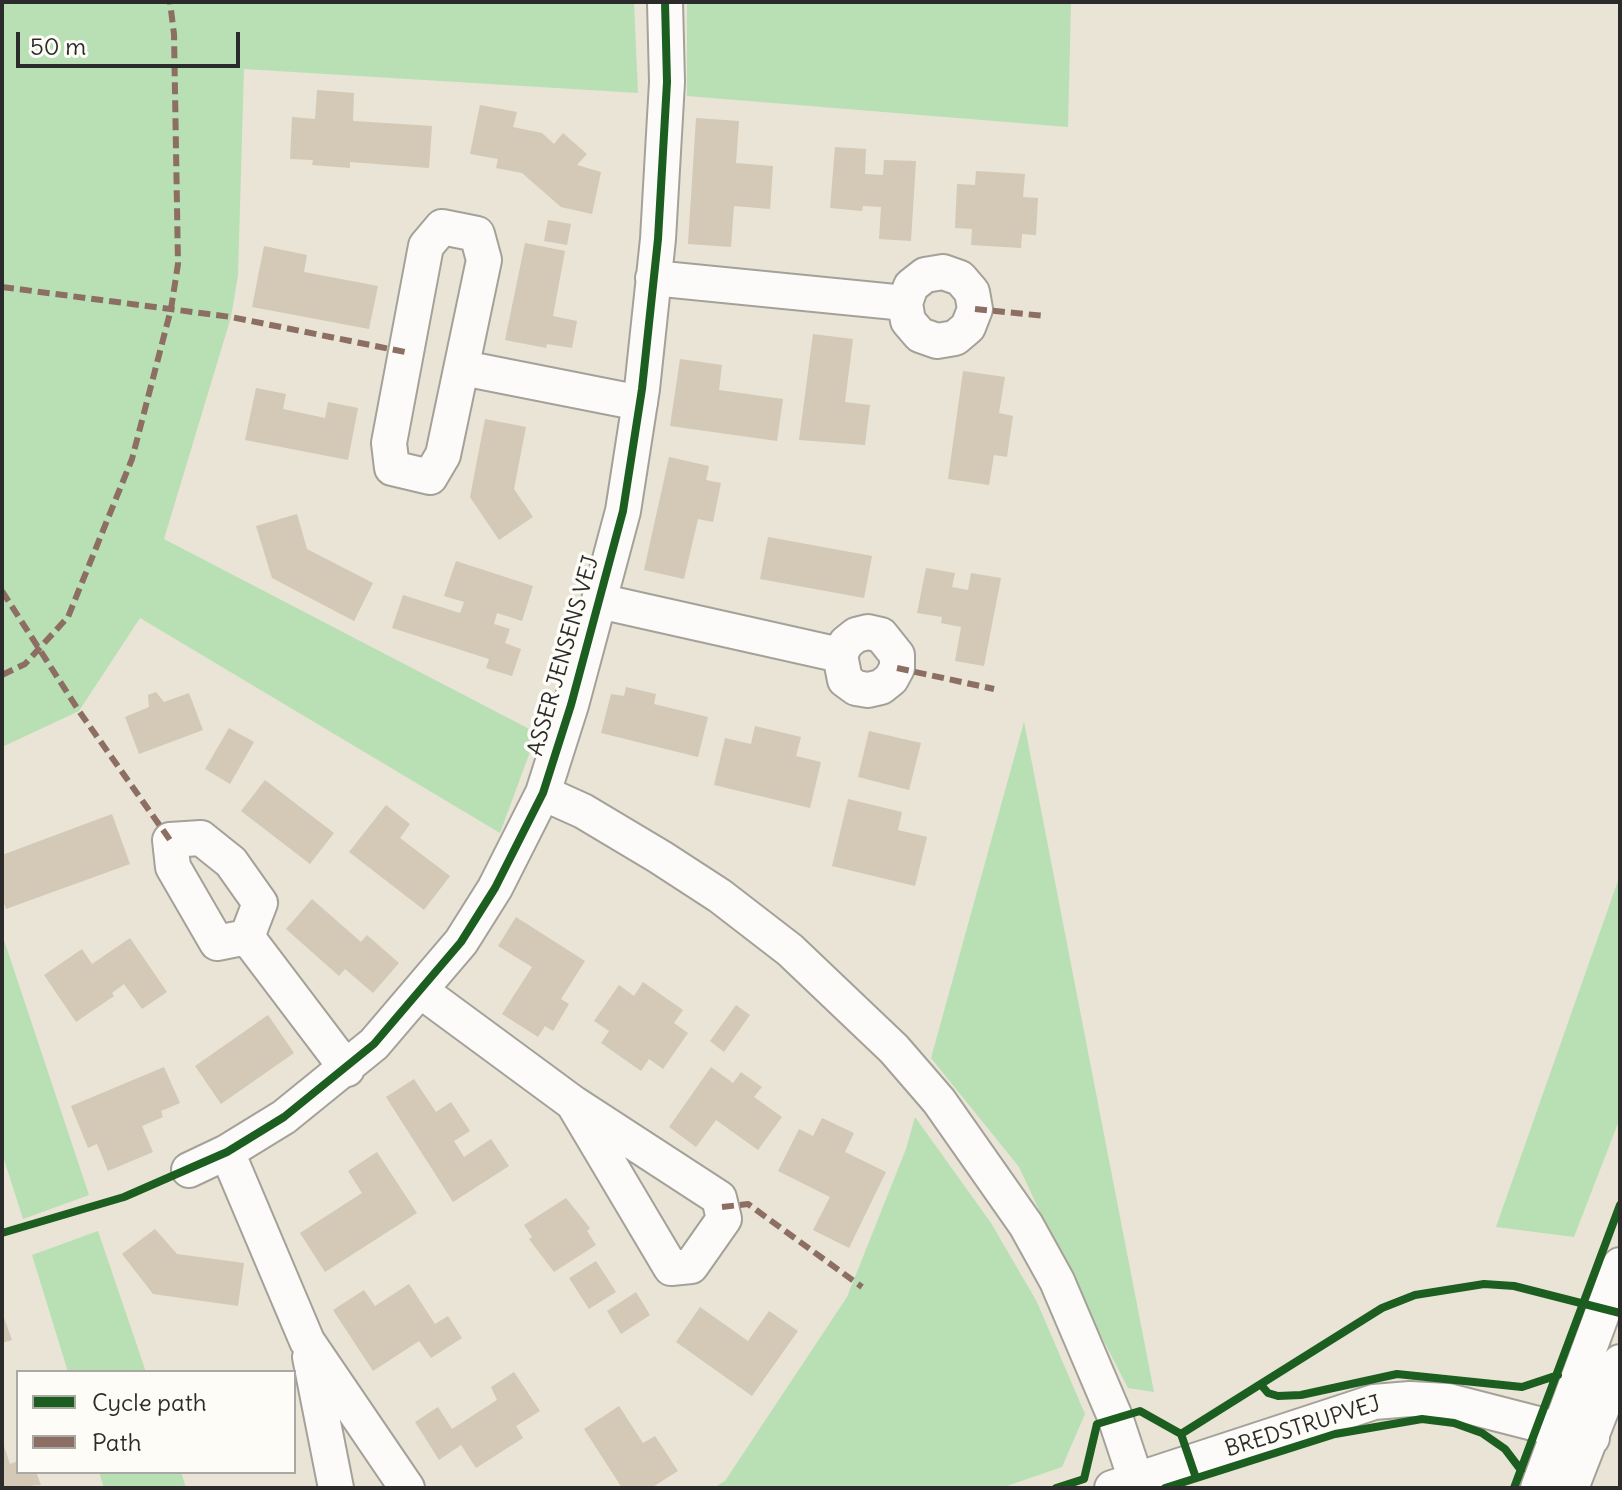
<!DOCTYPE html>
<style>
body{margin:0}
#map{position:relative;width:1622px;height:1490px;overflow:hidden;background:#e9e4d5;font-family:Delius,sans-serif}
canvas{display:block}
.frame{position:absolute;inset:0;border:4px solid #2b2b2b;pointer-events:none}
.legend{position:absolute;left:16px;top:1370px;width:280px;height:104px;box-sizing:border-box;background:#fdfcf7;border:2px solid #a9a8a5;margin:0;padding:10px 14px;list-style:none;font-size:24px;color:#2b2b2b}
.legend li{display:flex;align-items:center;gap:16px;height:40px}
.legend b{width:40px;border:2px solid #a9a8a5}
.scale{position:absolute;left:16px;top:32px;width:224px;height:36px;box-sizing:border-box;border:4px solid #2b2b2b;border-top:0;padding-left:10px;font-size:24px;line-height:28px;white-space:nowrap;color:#2b2b2b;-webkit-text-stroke:6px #fdfcf7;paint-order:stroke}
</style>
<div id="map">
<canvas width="1622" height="1490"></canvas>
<div class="frame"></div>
<ul class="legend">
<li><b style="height:10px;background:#1b5e20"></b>Cycle path</li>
<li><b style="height:10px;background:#8d6e63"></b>Path</li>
</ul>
<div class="scale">50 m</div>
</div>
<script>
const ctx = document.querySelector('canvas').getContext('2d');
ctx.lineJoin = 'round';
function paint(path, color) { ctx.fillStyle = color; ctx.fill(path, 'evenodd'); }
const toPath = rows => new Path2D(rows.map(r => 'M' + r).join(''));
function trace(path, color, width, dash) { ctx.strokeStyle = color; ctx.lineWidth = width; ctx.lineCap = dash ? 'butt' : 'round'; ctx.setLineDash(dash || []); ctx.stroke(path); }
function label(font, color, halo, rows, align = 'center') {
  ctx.font = font + ' Delius,sans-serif'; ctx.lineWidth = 7; ctx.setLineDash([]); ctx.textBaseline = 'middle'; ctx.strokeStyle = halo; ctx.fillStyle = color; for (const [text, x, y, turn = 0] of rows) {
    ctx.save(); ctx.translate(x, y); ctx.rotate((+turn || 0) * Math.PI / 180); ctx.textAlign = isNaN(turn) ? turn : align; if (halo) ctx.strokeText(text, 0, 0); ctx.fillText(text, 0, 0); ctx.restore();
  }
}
const green = toPath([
 [2,2,634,2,638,93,244,69,238,275,231,317,164,539,537,733,500,833,140,618,79,711,2,747],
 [687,2,1071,2,1068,127,687,96],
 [1024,722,1154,1392,1128,1388,1066,1268,1019,1167,931,1058],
 [1620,875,1620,1118,1574,1237,1496,1227],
 [2,934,89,1195,23,1219,2,1153],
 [915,1117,991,1223,1037,1302,1085,1414,1062,1467,1001,1488,713,1488,725,1481,847,1297,906,1149],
 [98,1231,146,1372,68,1372,32,1255],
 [99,1472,181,1472,186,1488,104,1488]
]);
const building = toPath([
 [317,90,354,93,353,121,432,126,429,168,350,162,350,168,312,165,313,160,290,159,292,117,315,119],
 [480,105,517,112,513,127,542,133,554,144,563,133,587,154,577,165,601,172,592,214,561,207,522,173,496,168,498,159,470,154],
 [696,118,739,121,736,163,773,166,770,209,734,206,731,247,688,244],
 [835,147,866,149,865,174,883,175,884,160,916,161,911,241,879,239,881,207,863,206,862,211,830,208],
 [976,171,1025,174,1023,197,1038,198,1036,235,1022,234,1021,248,971,245,972,229,955,228,957,184,975,185],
 [548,220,571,224,567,245,544,241],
 [525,243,565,251,553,316,577,321,572,348,547,344,546,348,505,340],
 [264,246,307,255,304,272,378,286,369,329,252,307],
 [813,334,853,339,845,402,870,405,865,445,799,440],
 [680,359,722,365,719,390,783,399,777,441,670,426],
 [963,371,1005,377,999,413,1013,416,1007,457,994,455,989,485,948,479],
 [256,388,286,394,283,409,325,418,328,402,358,408,348,460,245,440],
 [485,419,526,427,514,489,533,517,499,540,470,497],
 [669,457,709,466,706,480,721,483,713,522,698,519,684,579,644,570],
 [297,514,307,549,373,583,354,621,272,578,256,526],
 [768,537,872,556,864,598,760,579],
 [456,561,533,586,522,621,497,613,494,624,510,629,505,643,521,649,512,676,486,668,489,659,392,628,403,595,460,613,464,602,444,596],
 [926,568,955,573,952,587,968,590,971,573,1001,578,984,666,955,661,961,627,941,623,942,617,917,613],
 [626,687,656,694,654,704,708,717,698,757,601,733,611,694,624,696],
 [156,692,164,702,189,693,203,730,139,754,125,717,149,707,148,695],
 [755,726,801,737,796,756,821,762,810,808,714,785,725,738,751,744],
 [229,728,254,742,230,784,205,769],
 [869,731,921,743,909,790,858,777],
 [265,780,334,833,310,864,241,811],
 [848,799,902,812,898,830,927,837,915,886,832,866],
 [386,805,410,824,400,838,450,876,424,910,349,852],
 [112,814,130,864,6,909,2,898,2,855],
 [312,899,361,942,367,935,399,963,373,993,345,969,339,976,286,929],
 [516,917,585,961,561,999,569,1004,553,1031,545,1026,538,1037,502,1014,532,967,498,946],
 [130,938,167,992,142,1009,124,984,112,993,114,996,76,1022,44,975,82,949,92,964],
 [643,982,683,1010,674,1023,688,1033,663,1069,649,1059,641,1071,601,1043,609,1031,594,1021,619,985,634,996],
 [736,1005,750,1015,724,1052,710,1041],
 [268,1015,294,1053,221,1104,195,1066],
 [164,1067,180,1103,161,1111,163,1117,142,1126,153,1152,108,1171,97,1144,88,1148,71,1106],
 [711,1067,733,1083,741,1072,762,1087,754,1097,782,1117,758,1150,716,1120,696,1147,669,1127],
 [414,1079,436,1112,451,1102,470,1131,454,1141,464,1157,491,1139,509,1166,453,1202,386,1097],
 [822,1118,854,1133,845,1152,886,1172,849,1248,813,1230,830,1197,778,1171,799,1129,813,1136],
 [377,1152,417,1213,325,1272,300,1233,362,1193,348,1171],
 [566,1198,590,1228,587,1231,596,1245,554,1272,529,1239,532,1237,524,1225],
 [155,1229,177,1254,244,1263,238,1306,153,1294,122,1254],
 [596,1261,616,1292,589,1309,569,1278],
 [409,1284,435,1324,448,1316,462,1338,431,1358,419,1341,373,1371,333,1310,364,1290,375,1306],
 [636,1292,650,1315,621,1334,607,1311],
 [700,1307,748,1341,769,1311,798,1331,752,1396,676,1342],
 [2,1312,12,1340,2,1343],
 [514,1372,540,1411,516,1426,523,1438,476,1468,461,1445,439,1460,415,1422,438,1407,452,1429,497,1400,491,1387],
 [619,1406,643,1443,655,1436,678,1471,651,1488,622,1488,584,1429],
 [2,1440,10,1464,18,1461,18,1472,36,1472,41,1485,2,1488]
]);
const minor = toPath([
 [442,227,477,234,484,260,443,455,430,477,392,468,389,443,426,246,442,227],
 [653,278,905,303,908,321,920,335,937,341,955,338,968,327,975,309,972,292,960,278,943,272,925,275,911,286,905,303],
 [463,368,640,403],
 [599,601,840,655,846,643,856,635,868,632,881,635,897,655,897,668,891,679,881,687,868,690,856,688,845,680,840,655],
 [543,793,583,811,660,857,720,896,790,950,894,1049,939,1101,1026,1225,1057,1281,1115,1417,1136,1480],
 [247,937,217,943,173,867,170,840,201,838,231,862,260,903,247,937,347,1069],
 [421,991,573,1103,719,1198,724,1219,691,1266,671,1268,573,1103],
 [227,1152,307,1341,407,1488],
 [189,1170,227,1152,284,1117,374,1044,461,942,495,888,543,793,571,705,623,511,642,389,658,239,667,82,665,2],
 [310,1357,336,1488],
 [1112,1488,1374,1402,1410,1399,1448,1401,1592,1438],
 [1538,1488,1620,1265],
 [1571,1488,1620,1362]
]);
const quiet = toPath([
 [2,287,231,317,405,352],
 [975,309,1045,316],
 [2,591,79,711,170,840],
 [897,668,994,689],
 [2,675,25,664,68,617,132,459,171,309,178,264,174,34,170,2],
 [722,1207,748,1204,862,1287]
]);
const cycleway = toPath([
 [2,1233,124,1197,227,1152,284,1117,374,1044,461,942,495,888,543,793,571,705,623,511,642,389,658,239,667,82,665,2],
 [1262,1386,1268,1393,1278,1396,1301,1395,1397,1374,1522,1387,1558,1375],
 [1181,1434,1382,1308,1415,1295,1484,1284,1514,1286,1620,1313],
 [1056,1488,1084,1479,1097,1424,1140,1411,1181,1434,1196,1478],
 [1165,1488,1335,1434,1422,1419,1454,1423,1482,1433,1505,1449,1521,1470],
 [1514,1488,1620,1205]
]);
const streetNames = [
 ["ASSER JENSENS VEJ",564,656,-74],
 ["BREDSTRUPVEJ",1303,1427,-17]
];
paint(green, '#b8e0b4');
paint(building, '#d4c8b6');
trace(minor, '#a4a199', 38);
trace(minor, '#fcfbf9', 34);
trace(quiet, '#8d6e63', 6, [12, 6]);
trace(cycleway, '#1b5e20', 8);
label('22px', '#2b2b2b', '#fdfcf7', streetNames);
</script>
